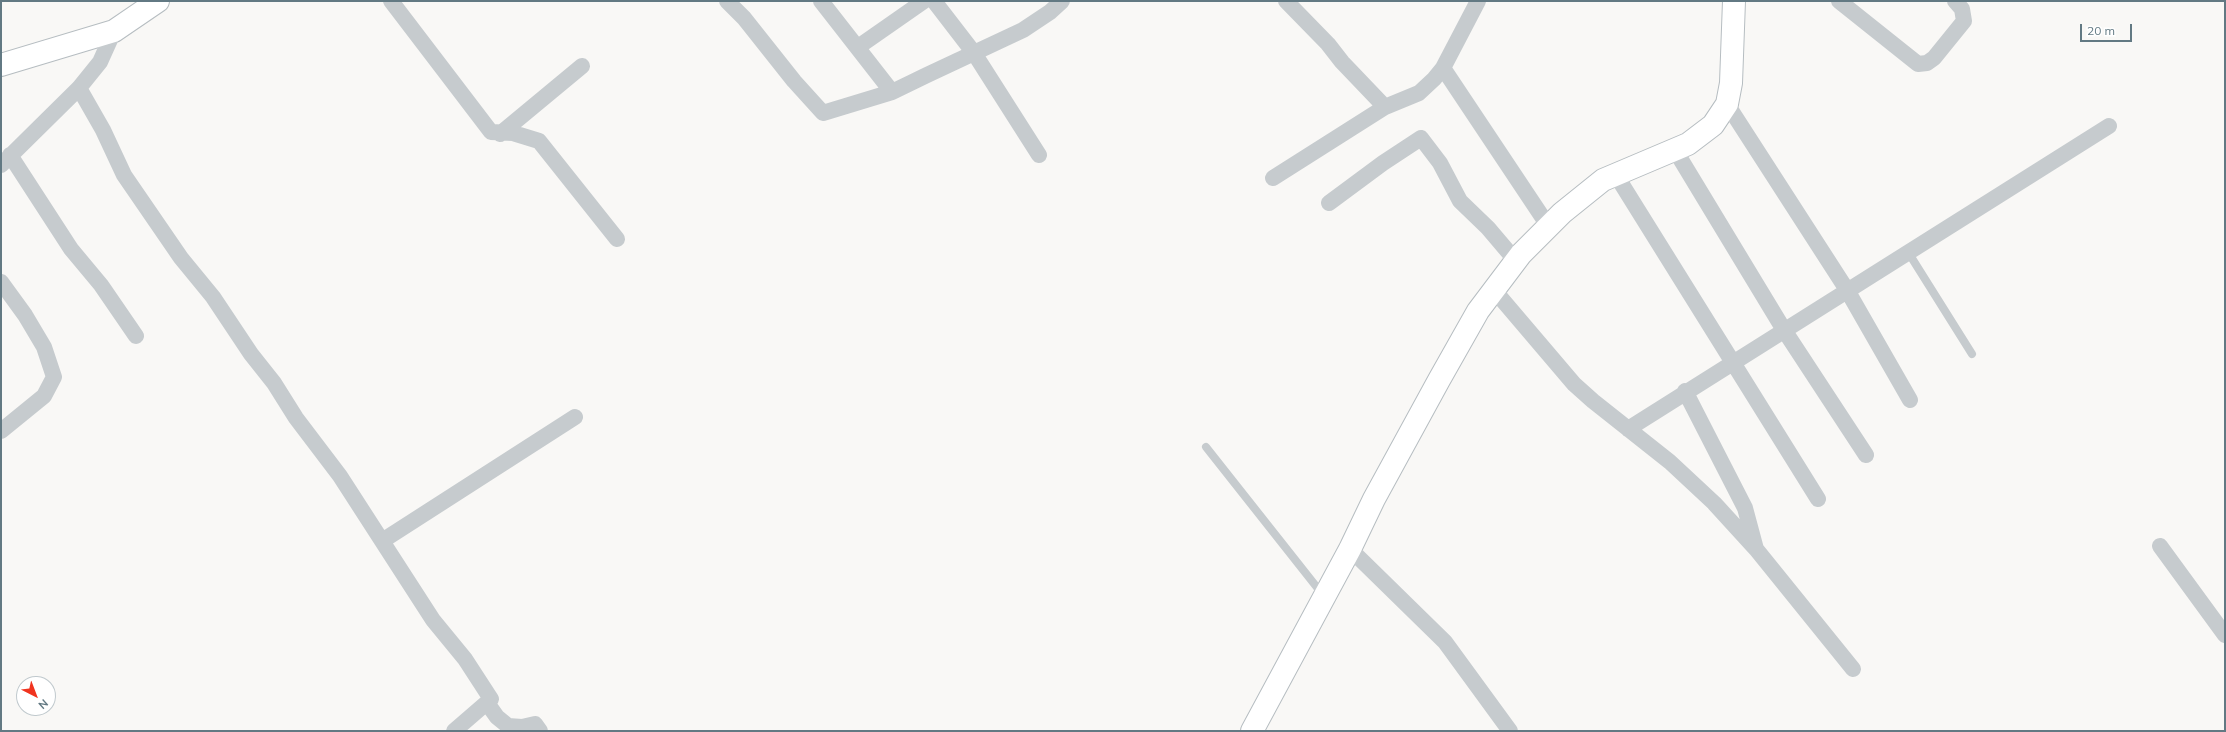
<!DOCTYPE html>
<style>
body{margin:0}
#map{position:relative;width:2226px;height:732px;overflow:hidden;background:#f9f8f6;font-family:Mulish,sans-serif}
canvas{display:block}
.frame{position:absolute;inset:0;border:2px solid #627983;pointer-events:none}
.north{position:absolute;left:16px;top:676px;width:40px;height:40px;box-sizing:border-box;background:#fff;border:1px solid #c0c9cd;border-radius:50%;rotate:138deg;font-size:11px;font-weight:700;line-height:16px;text-align:center;color:#627983}
.north::after{content:'';display:block;margin:auto;width:14px;height:18px;background:#f0341f;clip-path:polygon(50% 0,100% 100%,50% 72%,0 100%)}
.scale{position:absolute;left:2080px;top:24px;width:52px;height:18px;box-sizing:border-box;border:2px solid #627983;border-top:0;padding-left:5px;font-size:12px;line-height:14px;white-space:nowrap;color:#627983;-webkit-text-stroke:3px #fff;paint-order:stroke}
</style>
<div id="map">
<canvas width="2226" height="732"></canvas>
<div class="frame"></div>
<div class="north">N</div>
<div class="scale">20 m</div>
</div>
<script>
const ctx = document.querySelector('canvas').getContext('2d');
ctx.lineJoin = 'round';
const toPath = rows => new Path2D(rows.map(r => 'M' + r).join(''));
function trace(path, color, width, dash) { ctx.strokeStyle = color; ctx.lineWidth = width; ctx.lineCap = dash ? 'butt' : 'round'; ctx.setLineDash(dash || []); ctx.stroke(path); }
const lane = toPath([
 [1908,252,1972,354],
 [1206,447,1323,595]
]);
const street = toPath([
 [391,1,491,132,513,133,539,141,617,239],
 [727,1,744,18,794,81,823,113,892,92,927,75,1023,30,1050,12,1062,1],
 [821,1,892,92],
 [934,1,974,53,1039,155],
 [1286,1,1328,44,1342,62,1385,107],
 [1839,1,1918,64,1927,63,1934,58,1964,21,1962,9,1955,1],
 [858,47,924,1],
 [1443,68,1549,227],
 [79,88,103,130,124,175,181,258,213,297,251,354,274,383,296,418,340,476,433,620,465,659,491,699,454,731],
 [1727,104,1847,290,1910,400],
 [500,134,582,66],
 [1675,150,1784,330,1866,455],
 [10,155,71,249,101,285,136,336],
 [1,165,79,88,100,62,114,31],
 [1616,175,1818,499],
 [1273,178,1385,107,1419,93,1434,79,1443,68,1478,1],
 [1329,203,1383,163,1421,138,1440,163,1460,201,1488,228,1516,261],
 [1,282,25,315,44,347,54,377,44,396,1,431],
 [1494,290,1574,384,1593,401,1670,462,1714,503,1756,549,1853,669],
 [1685,391,1745,508,1756,549],
 [1628,429,2109,126],
 [382,541,575,417],
 [2160,546,2225,635],
 [1350,549,1445,642,1510,731],
 [487,703,497,717,508,726,522,727,535,724,540,731]
]);
const secondary = toPath([
 [1,65,114,31,158,1],
 [1252,731,1350,549,1374,499,1439,380,1478,311,1521,254,1562,213,1603,180,1688,144,1713,125,1727,104,1731,83,1734,1]
]);
trace(secondary, '#b6bdc1', 24);
trace(lane, '#c6cbce', 8);
trace(street, '#c6cbce', 16);
trace(secondary, '#fff', 22);
</script>
